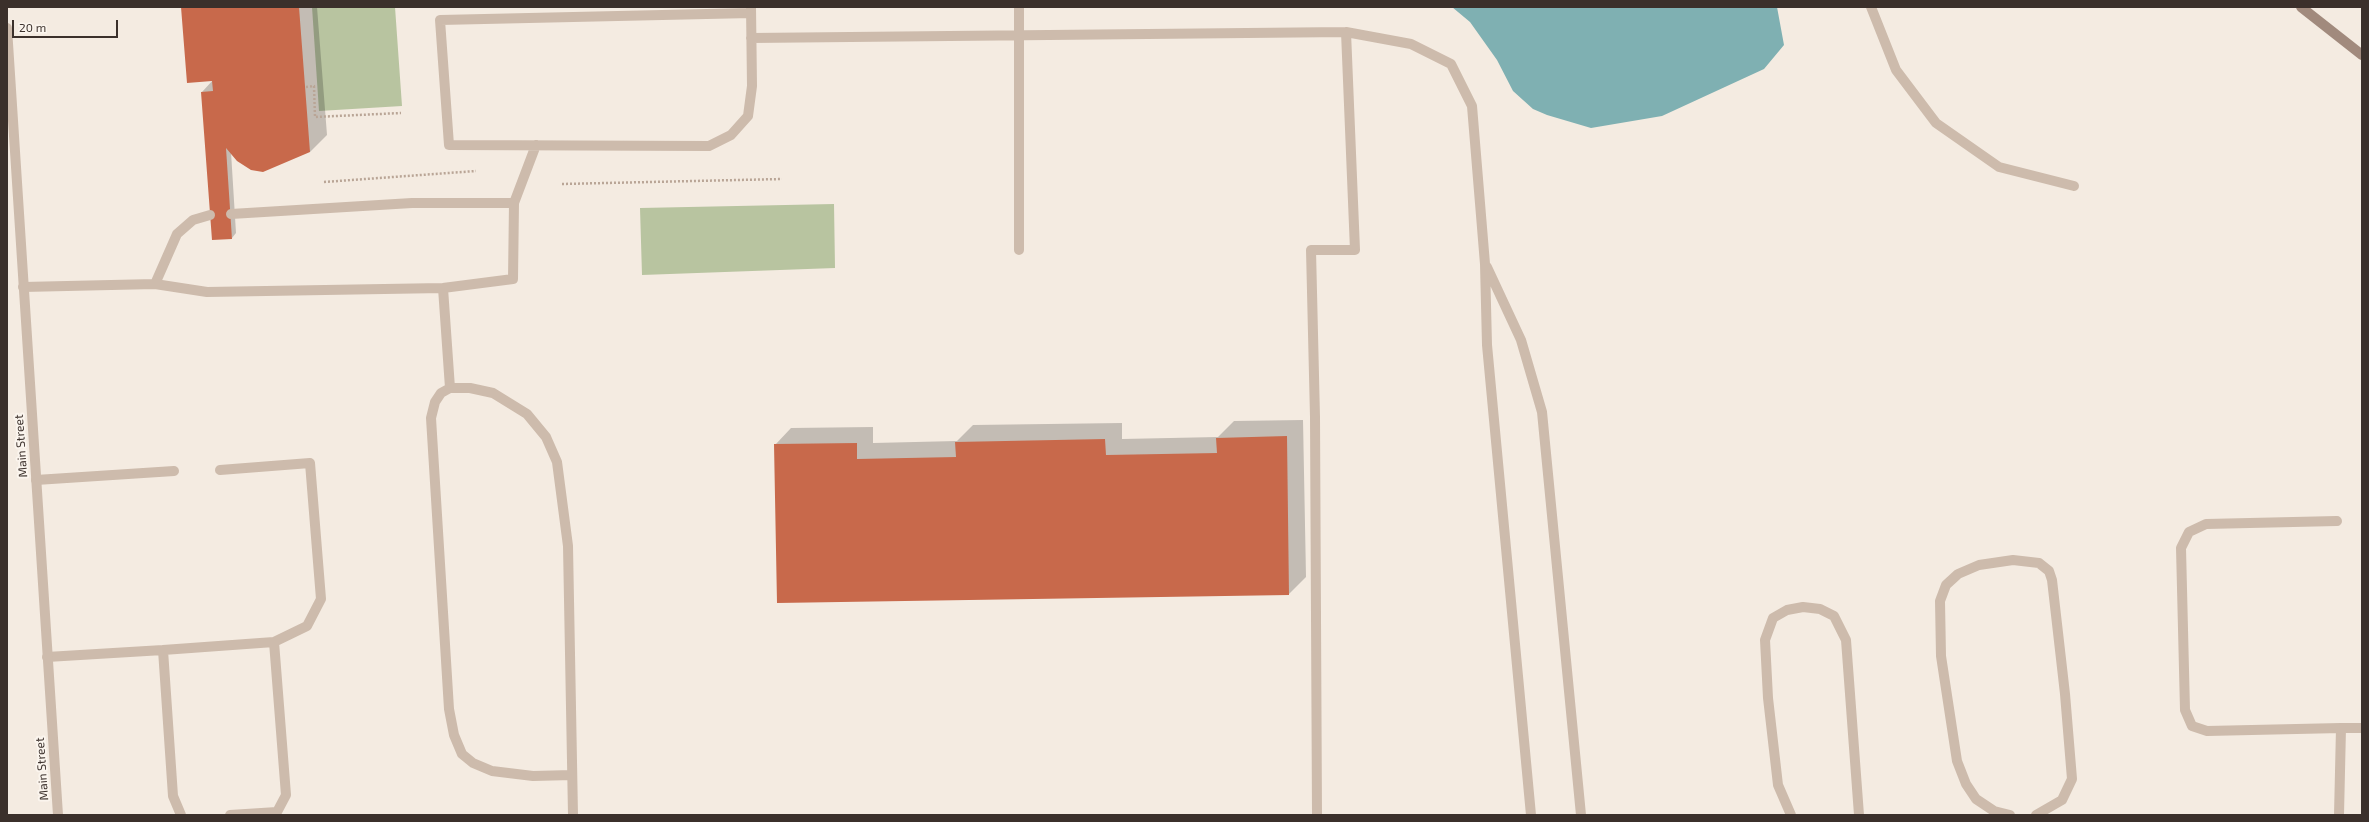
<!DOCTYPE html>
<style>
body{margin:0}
#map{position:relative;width:2369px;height:822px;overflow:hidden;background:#f4ebe1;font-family:"Exo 2",sans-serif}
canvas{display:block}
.frame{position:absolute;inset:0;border:8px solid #3b302b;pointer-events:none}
.scale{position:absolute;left:12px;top:20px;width:106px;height:18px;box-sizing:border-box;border:2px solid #3b302b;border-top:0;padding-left:5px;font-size:12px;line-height:14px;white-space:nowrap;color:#3b302b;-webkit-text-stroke:3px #fbf5ee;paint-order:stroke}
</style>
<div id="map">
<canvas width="2369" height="822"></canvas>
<div class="frame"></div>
<div class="scale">20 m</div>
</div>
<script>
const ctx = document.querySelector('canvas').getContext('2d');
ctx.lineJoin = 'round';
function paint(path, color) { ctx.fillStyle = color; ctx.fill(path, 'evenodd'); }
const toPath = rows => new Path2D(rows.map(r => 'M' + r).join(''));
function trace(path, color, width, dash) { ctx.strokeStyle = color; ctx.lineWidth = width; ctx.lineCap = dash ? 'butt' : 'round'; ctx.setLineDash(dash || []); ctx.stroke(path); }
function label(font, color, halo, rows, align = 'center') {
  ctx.font = font + ' "Exo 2",sans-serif'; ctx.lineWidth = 4; ctx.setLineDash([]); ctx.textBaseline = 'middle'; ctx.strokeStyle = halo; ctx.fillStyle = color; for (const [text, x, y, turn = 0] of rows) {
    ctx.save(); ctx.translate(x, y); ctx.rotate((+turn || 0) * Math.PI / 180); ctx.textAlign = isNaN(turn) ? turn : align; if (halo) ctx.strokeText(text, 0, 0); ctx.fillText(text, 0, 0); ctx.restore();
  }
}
const green = toPath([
 [312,7,395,7,402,106,319,111],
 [834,204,835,268,642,275,640,208]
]);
const water = toPath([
 [1452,7,1777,7,1784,45,1764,69,1662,116,1591,128,1547,115,1533,109,1513,91,1497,60,1470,22]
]);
const shadow = toPath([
 [182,7,317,7,327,135,310,152,231,152,236,233,232,238,206,149,202,92,213,80],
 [1303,420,1306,577,1289,594,775,445,791,428,873,427,873,443,957,441,973,425,1122,423,1122,439,1218,437,1234,421]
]);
const building = toPath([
 [181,7,299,7,310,152,263,172,251,170,237,161,226,148,232,239,212,240,201,92,213,91,212,81,187,83],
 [1287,436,1289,595,777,603,774,444,857,443,857,459,956,457,955,442,1105,439,1106,455,1217,453,1216,438]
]);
const path = toPath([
 [306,87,314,86,315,117,401,113],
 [324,182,476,171],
 [562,184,782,179]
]);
const service = toPath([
 [751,13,440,20,449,145,709,146,731,135,748,116,752,86,751,7],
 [751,38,1346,32,1411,44,1451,64,1472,106,1485,264,1487,345,1531,815],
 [231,214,412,203,514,203],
 [1019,250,1019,7],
 [1487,267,1521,340,1542,412,1581,815],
 [155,284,177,234,193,220,210,215],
 [23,287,155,284,207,292,443,288,513,279,514,203,536,145],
 [443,288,450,388,470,388,493,393,527,414,546,437,557,462,568,546,573,815],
 [450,388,441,393,435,402,431,418,449,709,454,735,462,754,473,763,492,771,533,776,572,775],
 [220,470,310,463,321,599,307,626,274,642],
 [36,480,174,471],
 [2337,521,2206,524,2189,532,2181,548,2185,710,2192,726,2207,731,2341,728,2339,815],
 [47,657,163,650],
 [2341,728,2362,728],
 [181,815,173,796,163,650,274,642,286,795,277,812,230,815],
 [1317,815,1315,417,1311,250,1355,250,1346,32],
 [1791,815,1778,785,1768,698,1765,640,1773,618,1787,610,1803,607,1820,609,1834,616,1846,640,1859,815],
 [2010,815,1994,811,1976,799,1966,784,1957,761,1941,656,1940,601,1946,585,1958,574,1979,565,2013,560,2039,563,2049,571,2052,580,2065,694,2072,779,2062,800,2036,815]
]);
const minor = toPath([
 [1871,7,1896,70,1936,123,1999,167,2074,186]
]);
const tertiary = toPath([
 [7,28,58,815]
]);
const secondary = toPath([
 [2301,7,2362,55]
]);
const streetNames = [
 ["Main Street",21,446,-94],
 ["Main Street",42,769,-94]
];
paint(green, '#b8c4a0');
paint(water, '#7fb0b2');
paint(shadow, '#0003');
paint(building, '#c8694b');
trace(path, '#b9a596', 2.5, [2, 2]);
trace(service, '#cdbbac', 10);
trace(minor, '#cdbbac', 10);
trace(tertiary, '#cdbbac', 10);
trace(secondary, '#a18a7d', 10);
label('12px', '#3b302b', '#fbf5ee', streetNames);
</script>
